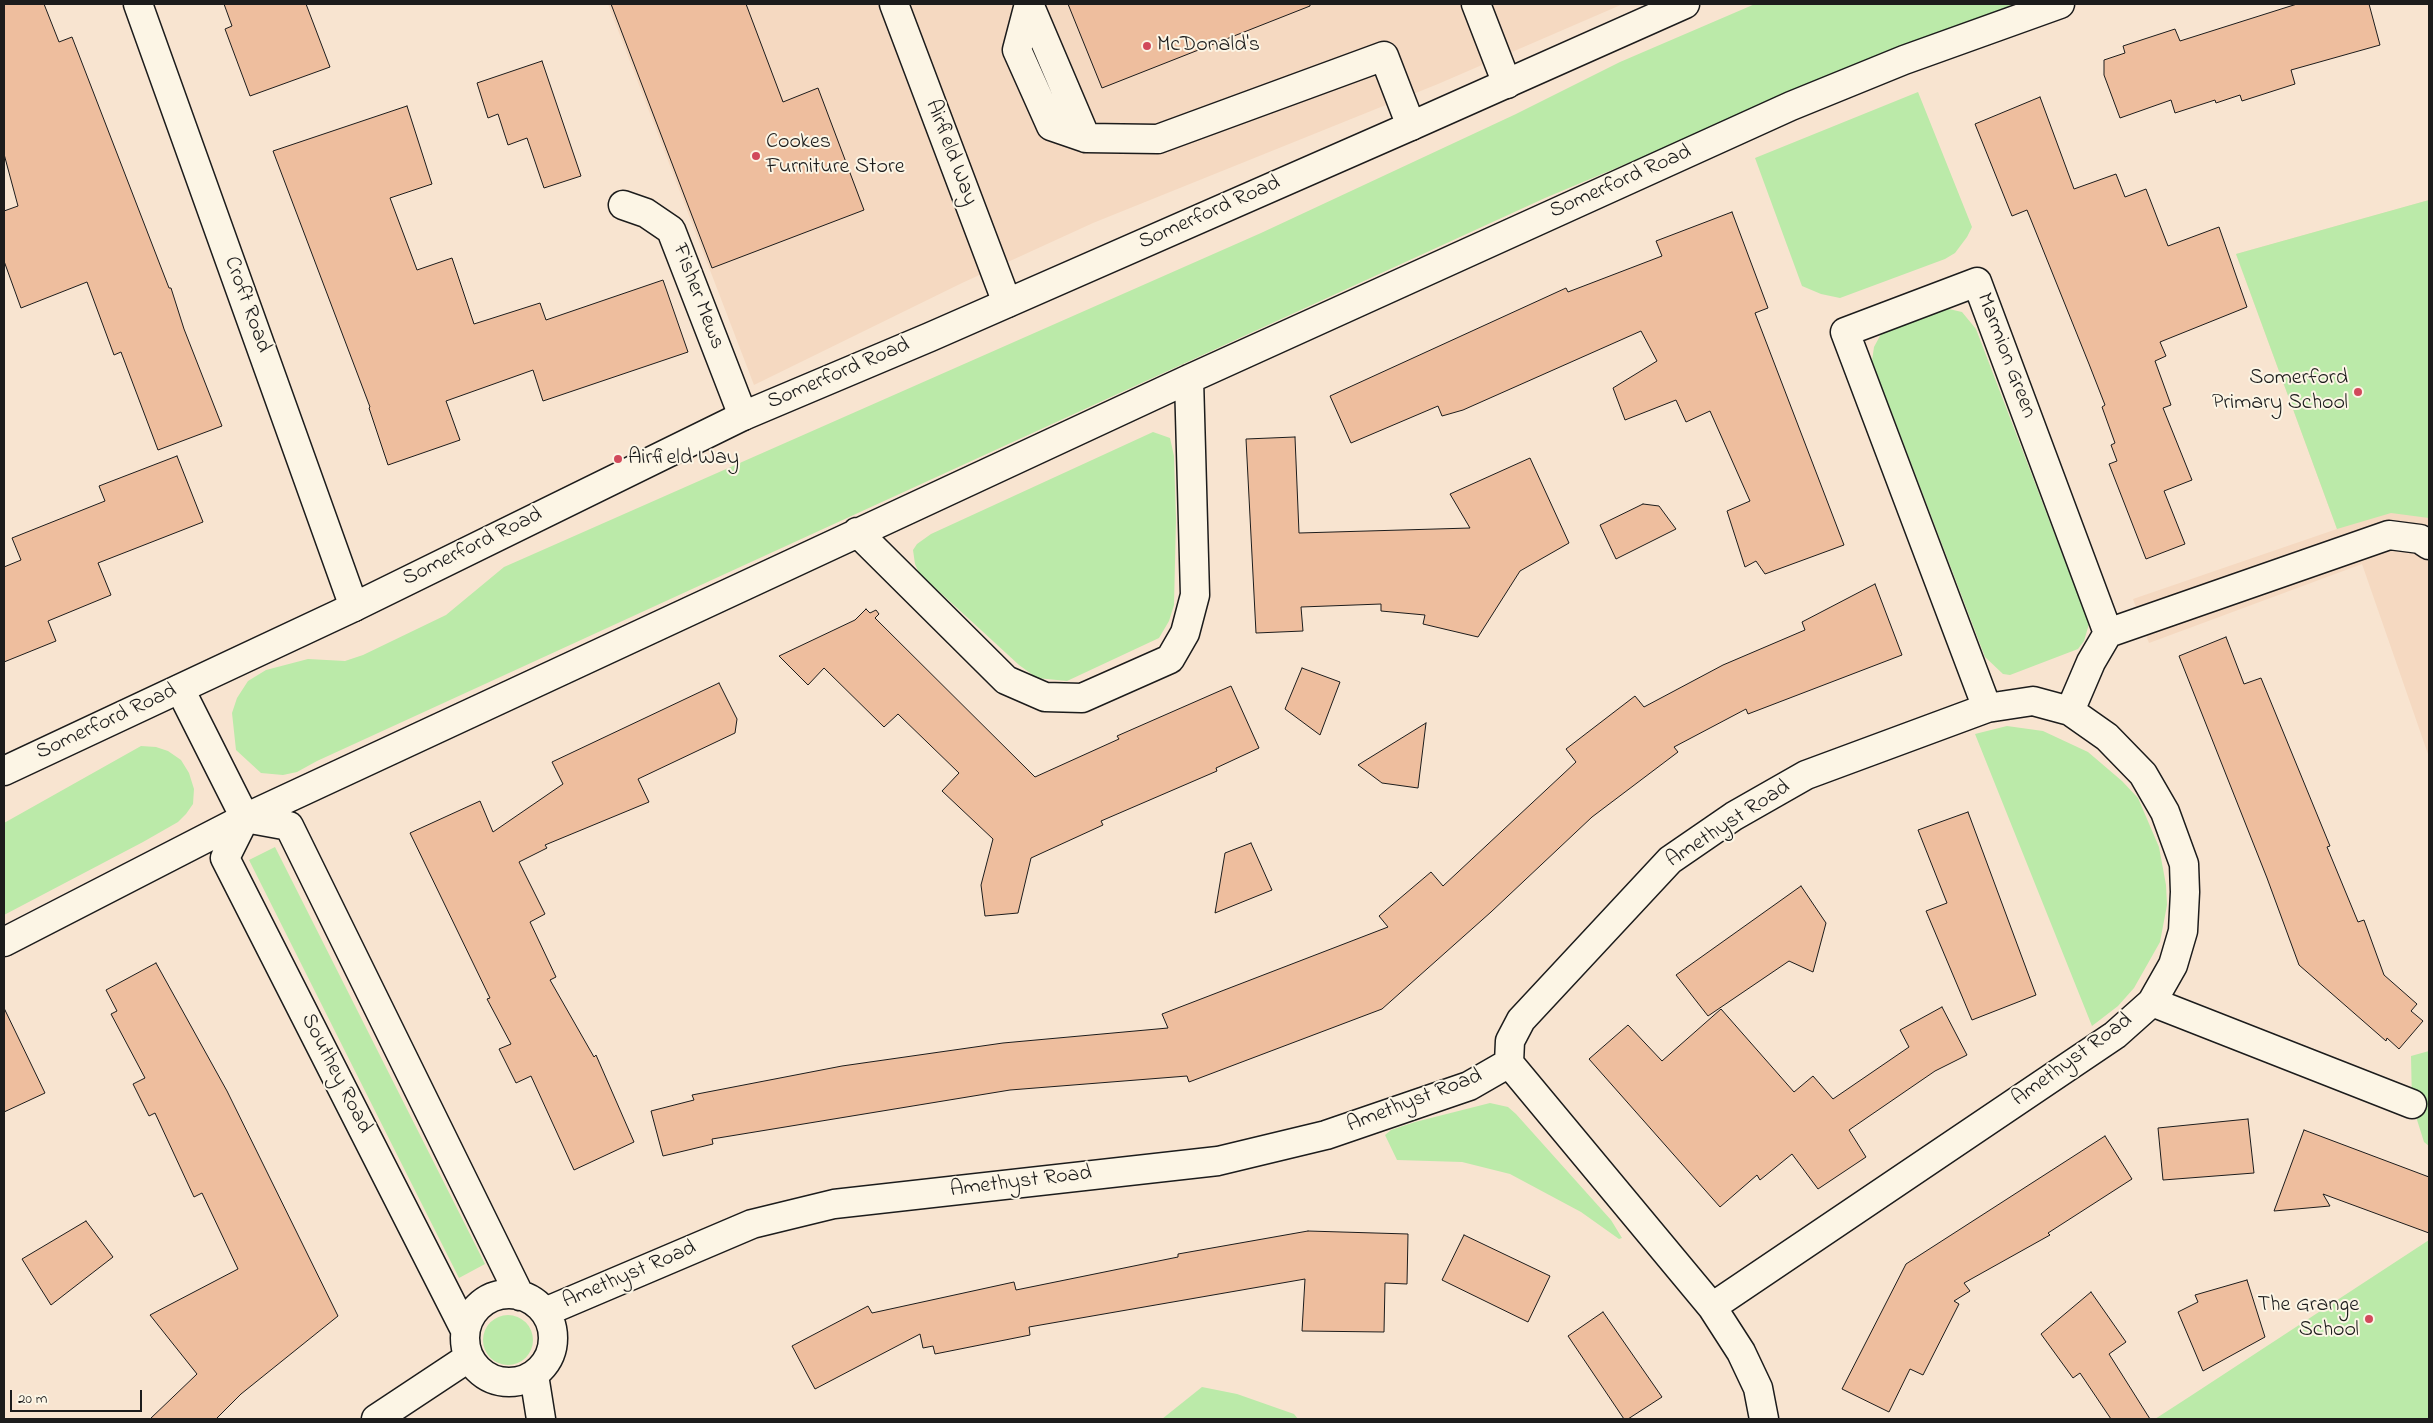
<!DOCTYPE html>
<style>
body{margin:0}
#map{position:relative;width:2433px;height:1423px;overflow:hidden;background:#f8e4d0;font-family:"Indie Flower",sans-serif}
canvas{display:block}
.frame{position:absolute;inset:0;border:5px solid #1c1c1c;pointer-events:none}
.scale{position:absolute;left:10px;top:1390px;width:132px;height:22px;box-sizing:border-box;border:2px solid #1c1c1c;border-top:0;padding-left:6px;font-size:15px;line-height:18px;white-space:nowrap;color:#1c1c1c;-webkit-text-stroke:4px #fcf5e5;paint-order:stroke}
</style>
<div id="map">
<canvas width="2433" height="1423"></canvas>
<div class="frame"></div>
<div class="scale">20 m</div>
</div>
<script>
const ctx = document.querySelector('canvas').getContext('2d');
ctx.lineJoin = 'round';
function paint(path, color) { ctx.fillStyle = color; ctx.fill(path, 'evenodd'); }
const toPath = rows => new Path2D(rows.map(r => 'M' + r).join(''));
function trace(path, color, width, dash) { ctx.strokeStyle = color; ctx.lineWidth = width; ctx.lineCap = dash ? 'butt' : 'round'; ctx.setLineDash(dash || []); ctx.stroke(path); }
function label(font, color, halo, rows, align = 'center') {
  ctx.font = font + ' "Indie Flower",sans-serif'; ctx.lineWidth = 4; ctx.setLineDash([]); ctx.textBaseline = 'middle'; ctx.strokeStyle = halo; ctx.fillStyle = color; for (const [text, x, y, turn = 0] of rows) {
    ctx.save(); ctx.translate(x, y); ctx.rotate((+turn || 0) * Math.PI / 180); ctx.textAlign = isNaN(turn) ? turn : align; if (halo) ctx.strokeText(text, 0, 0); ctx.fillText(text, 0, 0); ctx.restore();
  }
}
const built = toPath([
 [608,4,1623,4,1438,84,1093,223,962,283,754,385],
 [2429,200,2429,757,2362,564,2149,643,2133,599,2337,529,2236,254]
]);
const green = toPath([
 [1755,4,2022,4,1909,45,1545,198,317,761,297,772,283,775,261,773,236,750,232,713,237,698,248,681,266,670,308,659,345,661,363,655,446,615,504,567,1261,233,1516,114,1620,62],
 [1918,92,1972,227,1967,237,1955,253,1945,259,1840,298,1821,294,1802,286,1755,158],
 [2429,200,2429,518,2391,513,2337,529,2236,254],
 [1949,309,1962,312,1976,329,2089,624,2084,641,2078,649,2010,675,2003,674,1985,657,1872,361,1874,347,1881,334,1886,329,1937,310],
 [1153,432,1170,438,1174,456,1176,519,1174,605,1169,621,1159,638,1067,681,1037,678,1019,665,919,573,915,564,913,550,917,544,931,534],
 [2007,726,2043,731,2088,752,2122,781,2138,798,2159,847,2166,885,2167,905,2160,942,2134,988,2118,1006,2092,1026,1975,734],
 [141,746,156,747,168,751,181,760,189,773,194,789,193,804,186,814,178,822,143,842,4,915,4,823],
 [275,847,485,1264,459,1278,249,860],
 [2429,1051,2429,1146,2424,1142,2412,1104,2411,1056],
 [1490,1103,1508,1107,1516,1114,1611,1220,1622,1238,1619,1239,1581,1212,1510,1174,1462,1162,1397,1160,1385,1135,1391,1130,1415,1122],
 [2429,1240,2429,1419,2155,1419,2189,1397],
 '483 1340a25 25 0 1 1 50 0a25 25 0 1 1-50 0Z',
 [1202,1387,1237,1394,1294,1414,1298,1419,1162,1419]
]);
const building = toPath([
 [4,4,44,4,59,42,72,37,169,288,171,288,184,329,222,426,158,450,121,352,114,355,87,282,21,308,4,261,4,211,18,206,4,154,4,4],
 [224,4,306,4,330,67,250,96,225,29,232,26,224,4],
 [611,4,746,4,783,102,818,88,864,210,712,268,611,4],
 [1068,4,1310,4,1310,6,1102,88,1068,4],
 [2297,4,2369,4,2380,45,2291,70,2295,84,2242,101,2240,95,2216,103,2215,100,2175,113,2171,100,2120,118,2104,75,2104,60,2125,53,2123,46,2175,29,2180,41,2297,4],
 [542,61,581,176,544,188,527,138,508,145,498,114,488,118,477,83,542,61],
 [2040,97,2074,189,2116,174,2125,197,2146,189,2168,246,2219,227,2247,307,2160,342,2166,356,2155,361,2171,405,2163,408,2192,480,2164,491,2185,544,2146,559,2109,464,2117,461,2111,445,2115,443,2102,407,2105,405,2089,364,2027,210,2012,216,1975,124,2040,97],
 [407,106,432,184,390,198,417,270,452,258,474,324,540,303,546,320,663,280,688,352,543,401,533,370,446,401,460,440,388,465,369,408,370,407,273,151,407,106],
 [1732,212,1768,308,1755,313,1844,545,1765,574,1756,561,1745,567,1727,511,1750,501,1710,411,1686,422,1676,400,1625,420,1613,388,1657,361,1641,331,1463,410,1442,416,1438,406,1351,443,1330,396,1566,288,1568,292,1662,256,1656,241,1732,212],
 [1295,437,1299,533,1470,528,1450,494,1530,458,1569,543,1520,571,1478,637,1423,624,1425,615,1381,611,1381,604,1301,607,1303,631,1256,633,1246,439,1295,437],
 [177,456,203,522,98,563,111,595,48,621,56,641,4,662,4,567,21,560,12,538,105,501,99,486,177,456],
 [1643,504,1659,506,1676,529,1616,559,1600,525,1643,504],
 [1875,584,1902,655,1748,714,1746,709,1674,747,1678,752,1592,817,1491,912,1382,1009,1189,1082,1187,1076,1010,1090,712,1139,713,1144,663,1156,651,1111,694,1100,692,1095,842,1066,1003,1043,1168,1028,1162,1014,1388,927,1379,916,1431,872,1443,886,1576,762,1566,749,1635,696,1644,707,1723,665,1805,630,1802,622,1875,584],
 [866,609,870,613,876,610,879,614,875,618,1035,777,1119,739,1117,736,1231,686,1259,748,1216,768,1217,771,1101,821,1103,825,1031,858,1018,913,985,916,981,885,993,839,942,791,959,773,898,714,884,727,824,668,808,685,779,656,855,620,866,609],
 [2226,637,2244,684,2261,678,2330,846,2327,847,2358,922,2364,920,2384,975,2417,1004,2411,1011,2423,1021,2399,1049,2387,1038,2386,1041,2299,965,2267,878,2179,656,2226,637],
 [1302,668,1340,682,1320,735,1285,709,1302,668],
 [719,683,737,719,735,733,638,779,649,802,545,845,547,848,519,862,545,914,530,922,556,977,550,980,594,1057,596,1055,634,1142,574,1170,531,1076,516,1083,499,1049,511,1044,487,999,490,998,410,833,480,801,493,832,563,784,552,762,719,683],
 [1426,723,1418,788,1382,783,1358,765,1426,723],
 [1968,812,2036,995,1972,1020,1926,911,1947,903,1918,830,1968,812],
 [1251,843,1272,890,1215,913,1225,853,1251,843],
 [1801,886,1826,923,1813,972,1789,961,1708,1016,1676,975,1801,886],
 [156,963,227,1091,338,1316,241,1394,216,1419,150,1419,197,1374,150,1315,238,1269,202,1193,194,1197,155,1113,149,1116,133,1084,145,1078,111,1014,117,1011,106,990,156,963],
 [1942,1007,1967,1055,1935,1071,1849,1130,1866,1157,1818,1189,1792,1154,1760,1180,1757,1175,1720,1207,1589,1059,1628,1025,1662,1061,1721,1009,1794,1092,1813,1076,1833,1099,1909,1047,1900,1030,1942,1007],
 [4,1008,45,1093,4,1112,4,1008],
 [2248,1119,2254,1173,2163,1180,2158,1128,2248,1119],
 [2304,1130,2429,1177,2429,1233,2323,1194,2330,1206,2274,1211,2304,1130],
 [2105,1136,2132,1179,2048,1233,2050,1235,1964,1283,1970,1291,1954,1301,1959,1304,1923,1375,1910,1369,1889,1412,1842,1389,1906,1264,2105,1136],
 [86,1221,113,1257,51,1305,22,1259,86,1221],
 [1308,1231,1408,1234,1407,1284,1385,1283,1384,1332,1302,1331,1305,1279,1029,1327,1030,1335,935,1354,933,1346,923,1348,920,1334,815,1389,792,1346,868,1306,872,1313,1014,1282,1016,1290,1178,1257,1178,1254,1308,1231],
 [1464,1235,1550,1276,1528,1322,1442,1280,1464,1235],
 [2247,1280,2265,1337,2203,1371,2178,1312,2198,1302,2195,1295,2247,1280],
 [2091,1292,2126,1342,2109,1354,2150,1419,2111,1419,2080,1373,2073,1378,2041,1334,2091,1292],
 [1603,1312,1662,1397,1628,1419,1624,1419,1568,1336,1603,1312]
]);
const minor = toPath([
 [138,4,354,607],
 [894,4,1007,303],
 [1029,4,1086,138,1158,139,1384,56,1411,126],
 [1029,4,1017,50,1051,126,1086,138],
 [1476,4,1507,84],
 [623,205,646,213,671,230,743,416],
 [857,532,1006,680,1045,697,1082,698,1170,659,1185,633,1195,595,1189,379],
 [2108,633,2389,535,2420,539,2429,545],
 [180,689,245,818],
 [1987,708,1845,332,1977,282,2108,633,2091,662,2070,711],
 [245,818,225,858,465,1330],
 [245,818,289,826,520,1296],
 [4,942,245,818,1189,379,1791,106,1904,60,2060,4],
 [2152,1002,2412,1104],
 [1509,1063,1712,1307,1741,1352,1758,1388,1764,1419],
 '465 1338a44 44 0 1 1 88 0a44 44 0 1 1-88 0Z',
 [545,1312,752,1224,834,1204,1218,1161,1326,1135,1469,1086,1509,1063,1510,1041,1521,1020,1670,860,1734,816,1806,775,1987,708,2033,701,2070,711,2107,737,2143,774,2165,812,2184,864,2185,892,2183,931,2173,965,2152,1002,2115,1035,1712,1307],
 [534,1375,541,1419],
 [376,1419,468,1358]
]);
const major = toPath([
 [4,771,354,607,743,416,930,337,1411,126,1685,4]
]);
const markers = [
 [1147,46,5,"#d1495b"],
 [756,156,5,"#d1495b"],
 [2358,392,5,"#d1495b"],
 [618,459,5,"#d1495b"],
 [2369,1319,5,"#d1495b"]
];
const poiNames = [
 ["McDonald's",1157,46],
 ["Cookes",766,143],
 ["Furniture Store",766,168],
 ["Somerford",2348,379,"right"],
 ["Primary School",2348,404,"right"],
 ["Airfield Way",628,459],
 ["The Grange",2359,1306,"right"],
 ["School",2359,1331,"right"]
];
const streetNames = [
 ["Airfield Way",950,153,69],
 ["Somerford Road",1621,183,-24],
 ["Somerford Road",1210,214,-24],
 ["Fisher Mews",697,297,69],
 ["Croft Road",246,305,70],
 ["Marmion Green",2005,356,69],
 ["Somerford Road",839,375,-23],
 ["Somerford Road",473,548,-26],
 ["Somerford Road",107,723,-25],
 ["Amethyst Road",1729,825,-33],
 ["Amethyst Road",2073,1061,-36],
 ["Southey Road",335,1074,63],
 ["Amethyst Road",1415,1102,-21],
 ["Amethyst Road",1021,1183,-7],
 ["Amethyst Road",630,1276,-23]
];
paint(built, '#f5d9c1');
paint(green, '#bbeaa9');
paint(building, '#eebe9e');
trace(building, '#1c1c1c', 1);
trace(minor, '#1c1c1c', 31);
trace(major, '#1c1c1c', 31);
trace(minor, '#fcf5e5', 28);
trace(major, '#fcf5e5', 28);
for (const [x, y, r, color] of markers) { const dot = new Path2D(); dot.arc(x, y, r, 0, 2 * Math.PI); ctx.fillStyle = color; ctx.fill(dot); trace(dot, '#fcf5e5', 2); }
label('22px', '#1c1c1c', '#fcf5e5', poiNames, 'left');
label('22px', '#1c1c1c', '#fcf5e5', streetNames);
</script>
